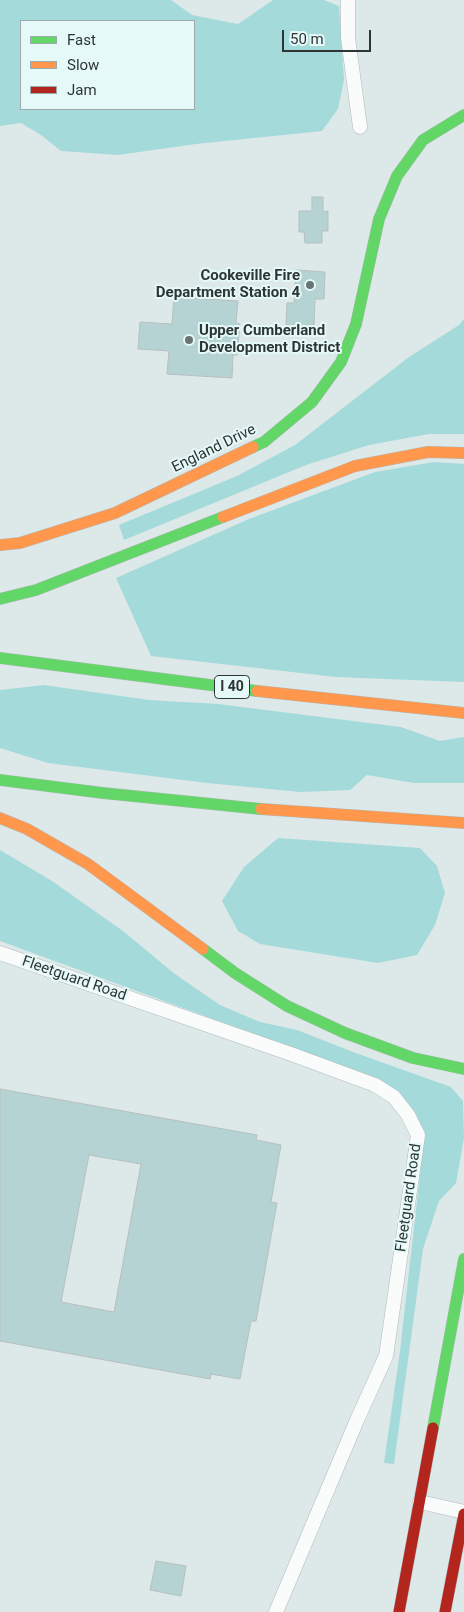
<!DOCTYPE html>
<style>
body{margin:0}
#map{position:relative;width:464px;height:1612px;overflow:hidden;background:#dde8e8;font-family:Roboto,sans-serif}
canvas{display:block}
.legend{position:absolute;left:20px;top:20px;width:175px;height:90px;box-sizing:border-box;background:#e6f9f9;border:1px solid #9cabab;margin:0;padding:6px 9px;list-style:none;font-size:15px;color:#2e3535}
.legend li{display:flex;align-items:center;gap:10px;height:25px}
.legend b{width:25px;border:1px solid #9cabab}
.scale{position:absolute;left:282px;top:30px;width:89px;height:22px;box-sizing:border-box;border:2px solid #2e3535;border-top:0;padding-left:6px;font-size:15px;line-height:18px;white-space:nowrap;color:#2e3535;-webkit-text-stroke:4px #e6f9f9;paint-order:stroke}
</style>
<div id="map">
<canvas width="464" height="1612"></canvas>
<ul class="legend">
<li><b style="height:6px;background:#63d668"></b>Fast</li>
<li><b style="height:6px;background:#ff974d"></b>Slow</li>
<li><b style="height:6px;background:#b3261e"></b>Jam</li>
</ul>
<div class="scale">50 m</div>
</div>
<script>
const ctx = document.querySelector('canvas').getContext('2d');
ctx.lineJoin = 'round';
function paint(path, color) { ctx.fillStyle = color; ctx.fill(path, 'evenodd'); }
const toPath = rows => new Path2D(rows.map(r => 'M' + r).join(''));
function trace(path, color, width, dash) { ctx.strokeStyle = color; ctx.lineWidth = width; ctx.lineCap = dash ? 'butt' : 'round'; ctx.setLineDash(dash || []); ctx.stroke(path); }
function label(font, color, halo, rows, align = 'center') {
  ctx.font = font + ' Roboto,sans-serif'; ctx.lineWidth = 4; ctx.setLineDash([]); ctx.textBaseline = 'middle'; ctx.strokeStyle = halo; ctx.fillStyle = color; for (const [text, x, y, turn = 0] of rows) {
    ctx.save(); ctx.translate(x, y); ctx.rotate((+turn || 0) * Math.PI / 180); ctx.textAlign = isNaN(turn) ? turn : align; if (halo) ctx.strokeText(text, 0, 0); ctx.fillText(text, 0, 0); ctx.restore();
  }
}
const green = toPath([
 [0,0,171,0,192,15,238,24,273,0,324,0,339,6,344,80,338,109,322,131,196,144,118,155,61,151,41,135,21,123,0,126],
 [21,21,194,21,194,109,21,109],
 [464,319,464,434,429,434,369,445,306,465,124,540,119,525,237,476,295,445,409,357,459,325],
 [434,462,464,464,464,682,336,677,151,656,116,578,249,519,375,472],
 [44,685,149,700,218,704,401,727,440,741,464,737,464,783,414,783,367,775,350,790,300,792,207,783,48,763,0,748,0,690],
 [278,838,420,848,437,866,445,893,435,925,417,955,378,963,260,944,238,931,222,901,244,867],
 [0,850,52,881,123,931,175,974,220,1005,260,1022,297,1030,353,1052,451,1087,463,1101,464,1138,456,1183,439,1201,423,1249,394,1464,384,1463,400,1351,424,1139,418,1119,404,1098,380,1080,0,941]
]);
const building = toPath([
 [312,197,323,197,323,212,328,211,328,231,322,231,322,243,305,243,304,232,299,232,299,211,312,211,312,197],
 [296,270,325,272,324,299,315,299,314,326,286,325,287,303,294,303,296,270],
 [174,297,238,301,236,323,240,324,237,355,233,355,232,378,167,374,169,351,138,349,140,322,172,324,174,297],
 [0,1089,257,1135,256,1140,281,1145,271,1202,277,1203,256,1321,251,1321,240,1379,211,1374,210,1379,0,1341,0,1089],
 [89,1155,141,1164,114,1312,61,1302,89,1155],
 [156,1561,186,1566,181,1596,150,1590,156,1561]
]);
const street = toPath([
 [348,0,348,38,360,127],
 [0,953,291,1054,375,1085,394,1097,408,1115,418,1135,386,1356,357,1420,276,1612],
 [420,1502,464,1512]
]);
const fast = toPath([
 [253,447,264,442,312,402,341,362,356,324,379,219,397,176,423,140,464,115],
 [0,599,36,590,223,517],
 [0,658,257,691],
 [0,780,103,793,261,809],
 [203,949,235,973,287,1006,345,1033,413,1058,464,1069],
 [433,1428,464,1259]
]);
const slow = toPath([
 [223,517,355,466,428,452,464,453],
 [0,545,20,543,115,513,253,447],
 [257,691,464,713],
 [261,809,464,823],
 [0,818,27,829,88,864,203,949]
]);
const jam = toPath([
 [399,1612,433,1428],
 [445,1612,464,1514]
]);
const markers = [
 [310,285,5,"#6b7474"],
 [189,340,5,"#6b7474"]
];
const shields = [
 [232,687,35]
];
const shieldNames = [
 ["I 40",232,687]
];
const poiNames = [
 ["Cookeville Fire",300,276],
 ["Department Station 4",300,293],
 ["Upper Cumberland",199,331,"left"],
 ["Development District",199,348,"left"]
];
const streetNames = [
 ["England Drive",214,449,-26],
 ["Fleetguard Road",74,979,19],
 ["Fleetguard Road",409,1198,-82]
];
paint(green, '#a5dadb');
paint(building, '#b6d3d3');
trace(building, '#b7bfbf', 1);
trace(street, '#b0b9b9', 15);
trace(fast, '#b0b9b9', 12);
trace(slow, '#b0b9b9', 12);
trace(jam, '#b0b9b9', 12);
trace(street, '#fafcfc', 14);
trace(fast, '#63d668', 11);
trace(slow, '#ff974d', 11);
trace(jam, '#b3261e', 11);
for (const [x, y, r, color] of markers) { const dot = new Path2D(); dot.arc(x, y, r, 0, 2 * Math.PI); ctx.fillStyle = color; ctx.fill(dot); trace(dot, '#e6f9f9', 2); }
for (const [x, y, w] of shields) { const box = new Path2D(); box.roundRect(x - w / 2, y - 11.5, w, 23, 4); ctx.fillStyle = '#e6f9f9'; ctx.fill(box); trace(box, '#2e3535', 1); }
label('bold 14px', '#2e3535', null, shieldNames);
label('bold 15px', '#2e3535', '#e6f9f9', poiNames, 'right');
label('15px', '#2e3535', '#e6f9f9', streetNames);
</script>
